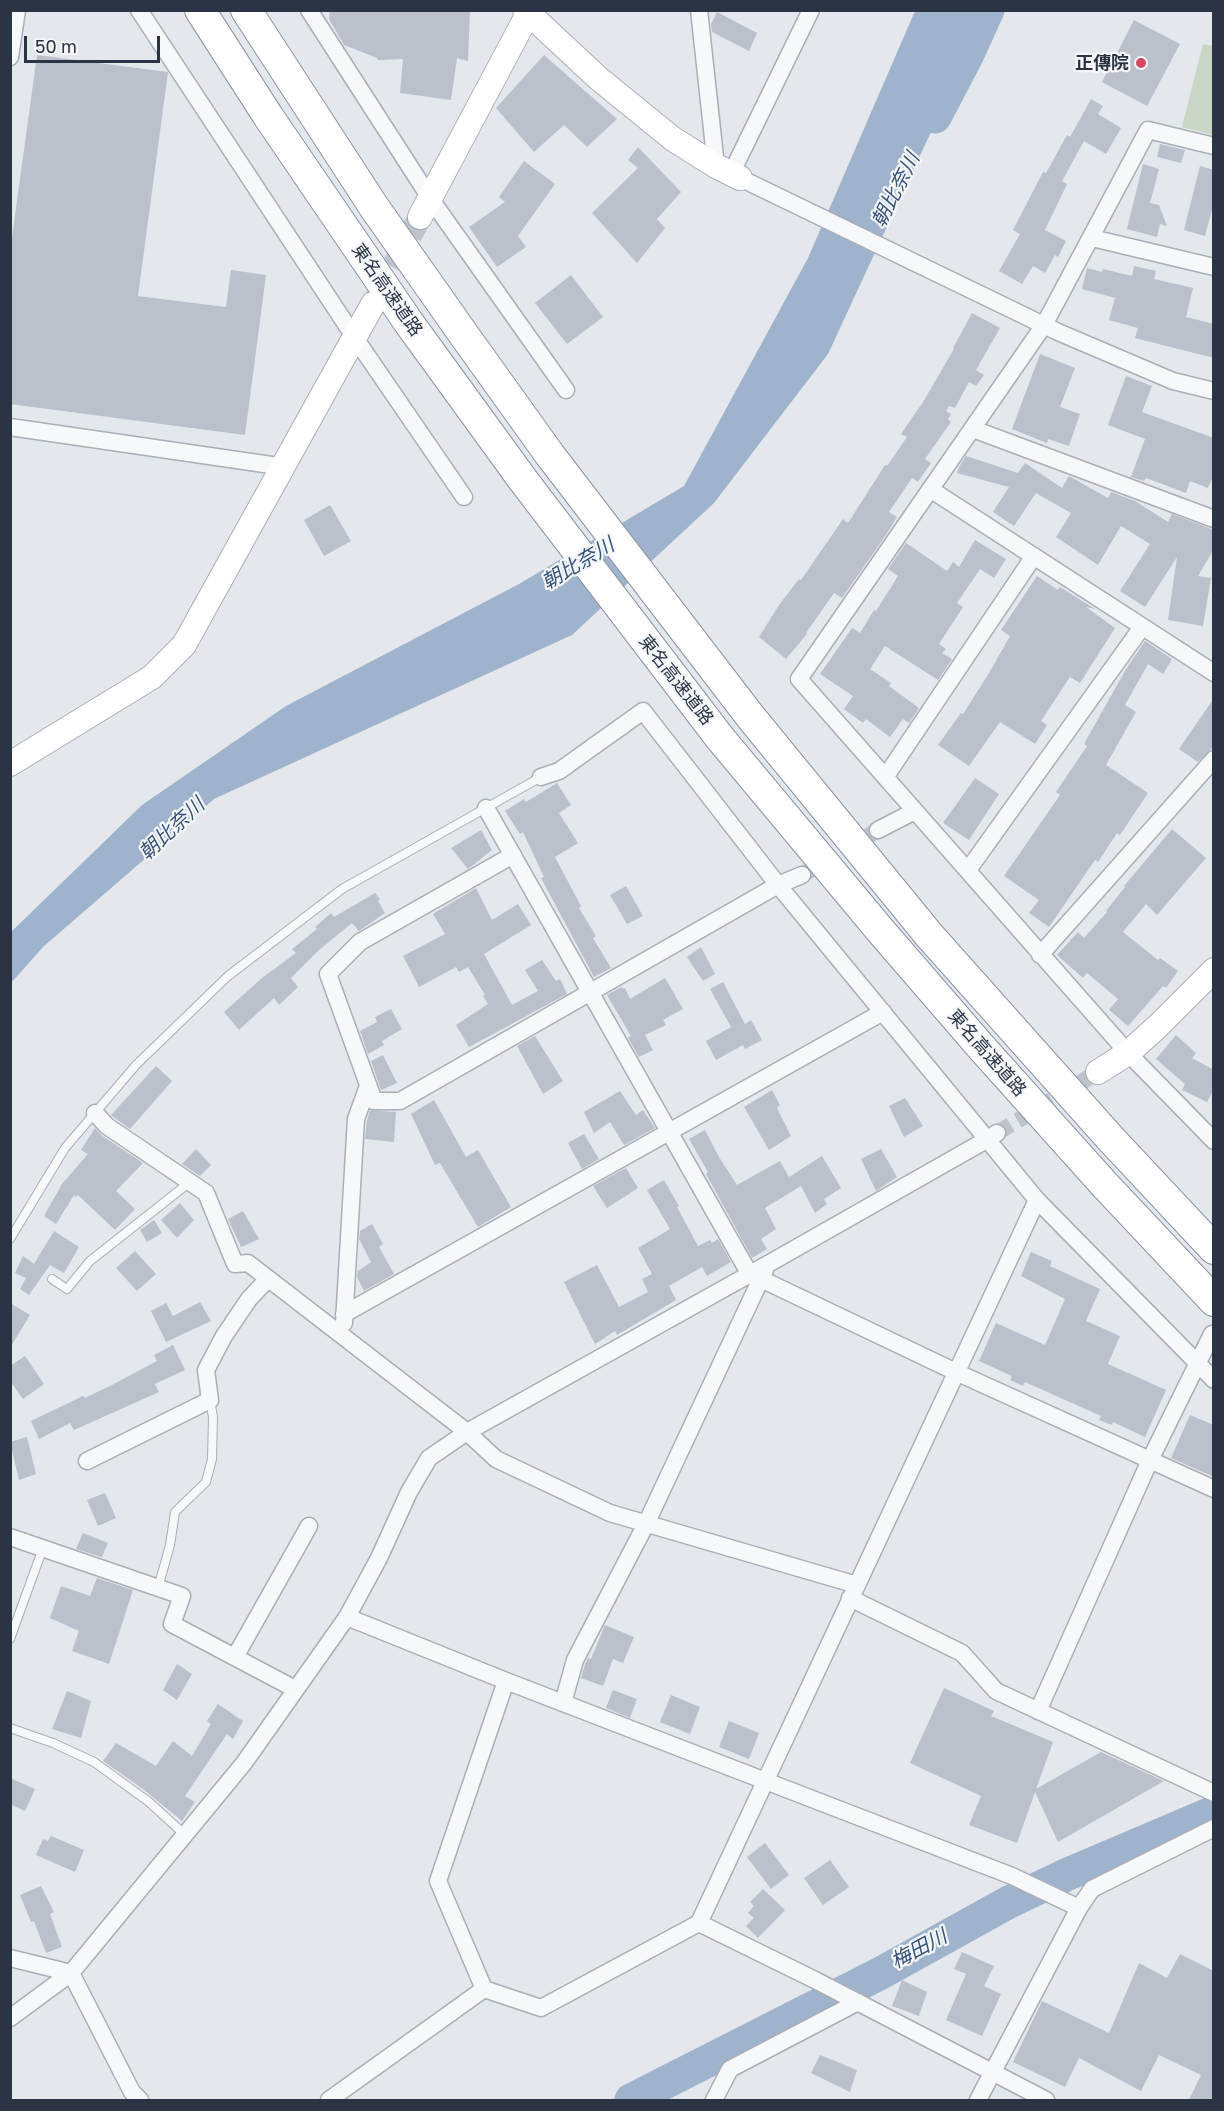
<!DOCTYPE html>
<html>
<head>
<meta charset="utf-8">
<style>
	body { margin:0 }
	#map { position:relative; width:1224px; height:2111px; overflow:hidden; background:#e4e7ec; font-family:"Golos Text",sans-serif }
	canvas { display:block }
	.frame { position:absolute; inset:0; border:12px solid #2b3445; pointer-events:none }
	.scale { position:absolute; left:24px; top:36px; width:136px; height:27px; box-sizing:border-box; border:3px solid #2b3445; border-top:0; padding-left:8px; font-size:18px; line-height:21px; white-space:nowrap; color:#2b3445; -webkit-text-stroke:4px #f4f6f9; paint-order:stroke }
</style>
</head>
<body>
<div id="map">
<canvas width="1224" height="2111"></canvas>
<div class="frame"></div>
<div class="scale">50 m</div>
</div>
<script>
const context = document.querySelector('canvas').getContext('2d');
context.lineJoin = 'round';
function paint(path, color) {
  context.fillStyle = color;
  context.fill(path, 'evenodd');
}
function shape(rows) {
  const path = new Path2D();
  for (const r of rows) {
    path.moveTo(r[0], r[1]);
    for (let i = 2; i < r.length; i += 2) path.lineTo(r[i], r[i + 1]);
  }
  return path;
}
function strokePath(path, color, width, dash) {
  context.strokeStyle = color;
  context.lineWidth = width;
  context.lineCap = dash ? 'butt' : 'round';
  context.setLineDash(dash || []);
  context.stroke(path);
}
function drawText(font, color, halo, rows, align = 'center') {
  context.font = font + ' "Golos Text","Noto Sans JP",sans-serif';
  context.lineWidth = 4.5;
  context.setLineDash([]);
  context.textBaseline = 'middle';
  context.strokeStyle = halo;
  context.fillStyle = color;
  for (const [text, x, y, turn = 0] of rows) {
    context.save();
    context.translate(x, y);
    context.rotate((+turn || 0) * Math.PI / 180);
    context.textAlign = isNaN(turn) ? turn : align;
    if (halo) context.strokeText(text, 0, 0);
    context.fillText(text, 0, 0);
    context.restore();
  }
}
const green = shape([
	[1203,44,1213,46,1213,135,1182,127]
]);
const water = shape([
	[915,11,987,11,828,354,714,503,572,635,214,799,43,947,11,983,11,932,142,805,286,706,519,584,684,486,808,258]
]);
const river = shape([
	[935,117,968,54,988,10],
	[631,2100,881,1973,1009,1902,1068,1874,1214,1812]
]);
const building = shape([
	[330,10,470,10,468,61,457,58,451,100,400,93,403,59,378,60,377,58,344,45,329,19],
	[717,12,757,33,749,51,712,32,711,24],
	[1134,20,1180,44,1147,106,1102,82],
	[37,55,168,72,138,296,226,307,231,270,266,275,245,435,10,404,10,252],
	[544,55,617,119,587,147,564,125,534,152,496,108],
	[1091,99,1103,106,1098,114,1121,128,1106,154,1084,141,1062,181,1067,184,1045,230,1066,241,1058,257,1055,255,1045,273,1033,266,1022,284,999,271,1020,234,1013,230,1043,172,1046,173,1067,135,1070,137],
	[1160,144,1185,150,1181,163,1157,157],
	[638,147,681,192,657,219,665,228,637,263,592,213,638,168,628,160],
	[524,161,555,184,518,236,526,247,497,267,469,227,505,202,499,197],
	[1143,164,1159,169,1150,203,1159,205,1167,226,1160,224,1157,237,1127,229],
	[1200,166,1214,170,1214,202,1205,236,1184,230],
	[1134,266,1156,271,1154,279,1193,288,1186,317,1214,324,1214,358,1135,338,1138,328,1109,320,1115,298,1082,289,1087,268,1102,272,1103,269,1132,276],
	[571,275,603,317,567,344,535,303],
	[972,313,1000,328,976,370,984,375,976,386,969,382,955,408,949,406,946,411,951,414,948,419,951,422,925,459,931,463,918,482,912,478,889,512,897,517,888,532,842,598,834,593,806,633,807,634,786,659,759,637,779,605,799,579,801,580,843,519,848,523,885,465,887,466,907,437,901,434,923,402,954,349,953,348],
	[1040,354,1075,368,1060,407,1080,414,1069,446,1048,439,1047,443,1012,429],
	[1126,376,1152,386,1142,412,1214,438,1214,474,1208,488,1190,481,1186,493,1146,478,1144,481,1131,477,1145,439,1108,425],
	[966,456,1018,473,1025,463,1062,488,1069,476,1108,498,1111,492,1135,501,1168,522,1172,514,1214,530,1214,549,1198,576,1211,578,1203,626,1168,620,1177,557,1145,607,1120,591,1150,544,1121,526,1098,565,1056,537,1071,513,1036,493,1014,526,993,512,1009,487,957,473,959,467],
	[330,505,351,541,324,556,304,520],
	[975,540,1006,559,994,578,980,569,957,603,963,607,939,644,946,649,942,653,952,659,938,680,885,646,870,669,891,683,889,686,919,708,909,723,903,719,890,737,866,719,863,723,844,709,853,696,820,674,852,628,860,633,874,610,876,611,898,576,888,569,906,543,947,571,953,562,959,567],
	[1037,576,1058,590,1060,587,1095,609,1086,607,1115,628,1080,683,1070,677,1041,721,1047,725,1035,744,1000,722,969,766,938,745,961,713,963,714,989,673,1010,636,1001,630],
	[1145,641,1172,659,1163,674,1148,664,1125,705,1136,712,1106,765,1148,793,1120,835,1117,833,1098,862,1095,860,1049,927,1029,913,1039,900,1004,876,1060,795,1056,792,1087,746,1084,744,1126,669],
	[1214,698,1214,746,1198,762,1179,749],
	[975,778,999,794,969,840,943,823],
	[557,783,571,805,559,813,578,843,555,857,581,906,579,908,596,936,593,938,611,968,594,977,541,878,544,877,523,832,520,834,505,811,524,799,526,802],
	[1172,829,1206,858,1157,915,1146,904,1123,932,1158,960,1160,958,1178,971,1166,988,1163,986,1128,1026,1109,1010,1118,999,1087,973,1083,978,1057,955,1078,932,1084,938,1107,912,1106,911,1125,887,1124,886],
	[481,830,492,850,468,869,451,848],
	[626,886,643,916,627,924,610,895],
	[476,888,492,920,518,904,531,925,484,954,512,1005,538,991,525,970,542,960,556,981,560,979,567,994,469,1047,456,1025,488,1004,483,996,485,995,468,967,459,972,456,967,419,987,403,956,445,934,433,914],
	[375,893,380,899,378,901,385,913,359,931,352,923,319,950,291,978,298,987,279,1005,274,998,239,1030,224,1012,262,978,296,953,292,949,317,929,315,927,331,913,334,917],
	[701,947,715,974,703,981,687,957],
	[665,978,683,1009,663,1020,666,1025,645,1035,653,1050,639,1057,628,1038,631,1036,607,995,621,987,623,989,625,988,630,999],
	[723,982,745,1024,751,1020,762,1040,745,1049,743,1045,716,1060,706,1041,731,1027,710,989],
	[391,1009,402,1029,382,1041,384,1045,368,1054,360,1031,377,1022,375,1017],
	[1176,1035,1196,1053,1192,1058,1214,1070,1214,1089,1207,1102,1182,1090,1185,1084,1156,1059],
	[535,1036,563,1081,543,1094,517,1046],
	[383,1055,397,1083,381,1090,371,1061],
	[156,1066,172,1081,130,1129,111,1115],
	[772,1090,780,1105,777,1108,791,1136,769,1150,744,1107],
	[620,1091,636,1115,643,1110,655,1128,624,1145,610,1122,594,1133,584,1112],
	[905,1098,923,1126,904,1137,889,1106],
	[434,1100,466,1157,478,1150,511,1207,478,1227,440,1163,435,1165,411,1114],
	[370,1110,396,1112,394,1142,365,1139,367,1121],
	[95,1128,101,1135,143,1163,116,1191,135,1209,115,1230,78,1195,76,1197,74,1195,56,1224,44,1216,62,1184,88,1154,81,1150],
	[705,1130,719,1157,737,1185,780,1161,789,1177,822,1156,841,1188,824,1199,827,1204,815,1213,801,1186,765,1208,776,1229,761,1239,767,1249,752,1258,706,1174,708,1172,689,1139],
	[584,1134,599,1159,582,1169,568,1143],
	[196,1149,211,1165,200,1176,182,1164],
	[881,1149,897,1177,876,1191,861,1159],
	[626,1168,638,1188,607,1208,593,1186],
	[664,1180,679,1206,677,1207,698,1246,710,1240,712,1243,718,1239,731,1262,707,1276,702,1267,669,1286,676,1300,617,1335,615,1331,595,1344,564,1282,597,1265,619,1307,648,1292,642,1279,652,1274,638,1248,670,1229,647,1190],
	[180,1203,194,1220,177,1238,161,1220],
	[243,1211,259,1239,241,1247,228,1219],
	[154,1220,162,1233,147,1242,140,1230],
	[372,1224,383,1244,379,1247,394,1274,364,1291,357,1277,358,1271,371,1262,359,1239,360,1231],
	[54,1231,79,1247,64,1273,50,1265,29,1295,20,1289,26,1278,15,1273,23,1256,34,1264],
	[135,1251,156,1274,137,1291,116,1268],
	[1031,1252,1052,1261,1050,1266,1100,1289,1086,1321,1120,1336,1108,1364,1166,1390,1145,1437,1113,1422,1112,1425,1099,1420,1101,1416,1025,1382,1023,1386,1010,1380,1012,1376,979,1361,996,1323,1045,1345,1065,1299,1021,1276],
	[200,1302,211,1321,166,1342,151,1311,166,1303,173,1316],
	[10,1303,30,1315,10,1348],
	[173,1345,185,1370,155,1384,159,1392,74,1430,70,1423,39,1439,31,1421,83,1396,85,1398,112,1385,157,1361,154,1355],
	[25,1356,44,1384,23,1399,10,1381,10,1366],
	[1190,1415,1214,1425,1214,1477,1171,1458],
	[27,1437,36,1474,19,1480,10,1442],
	[105,1493,116,1518,98,1526,87,1500],
	[83,1533,108,1543,102,1557,76,1549],
	[97,1578,133,1590,109,1664,72,1651,79,1631,50,1618,61,1586,90,1596],
	[605,1625,634,1637,623,1663,613,1659,603,1686,581,1678,585,1664,588,1658,591,1659],
	[177,1664,192,1674,177,1700,163,1690],
	[944,1688,994,1711,991,1716,1053,1742,1036,1789,1101,1752,1164,1781,1058,1842,1035,1792,1017,1843,969,1825,981,1796,910,1763],
	[613,1690,637,1699,630,1718,606,1708],
	[67,1691,91,1701,81,1738,52,1729],
	[671,1695,700,1707,690,1734,660,1722],
	[218,1704,243,1721,233,1739,227,1734,185,1796,195,1802,182,1821,143,1789,103,1761,116,1743,156,1766,173,1741,192,1756,211,1724,207,1721],
	[729,1721,759,1733,749,1759,719,1747],
	[10,1778,35,1789,25,1811,10,1804],
	[51,1836,84,1850,75,1872,36,1855,43,1839,48,1841],
	[765,1843,789,1875,771,1889,747,1857],
	[830,1860,849,1887,823,1905,804,1878],
	[41,1886,54,1912,50,1914,62,1947,46,1953,34,1921,31,1922,20,1895],
	[763,1889,785,1910,758,1938,746,1926,754,1918,748,1913,754,1906,750,1902],
	[962,1952,994,1966,984,1986,1001,1994,982,2036,946,2020,966,1974,954,1969],
	[1180,1954,1214,1971,1214,2100,1189,2100,1201,2075,1159,2055,1141,2091,1079,2058,1065,2087,1013,2062,1042,2001,1109,2033,1139,1963,1167,1978],
	[902,1980,927,1992,919,2016,892,2006],
	[820,2055,857,2070,850,2092,811,2073]
]);
const streetTunnel = shape([
	[802,875,878,830],
	[997,1133,1098,1072]
]);
const secondaryTunnel = shape([
	[376,299,420,217]
]);
const lane = shape([
	[10,1239,65,1148,136,1065,228,976,342,889,541,777],
	[52,1279,67,1289,90,1261,190,1182],
	[158,1588,170,1545,175,1512,206,1482,212,1459,213,1417,210,1400],
	[10,1639,43,1548],
	[10,1728,53,1743,94,1762,149,1802,184,1834]
]);
const street = shape([
	[139,10,355,338,464,497],
	[309,10,430,198,566,390],
	[699,10,716,166],
	[10,57,17,10],
	[1214,146,1148,130,1044,325,799,679,1128,1053,1214,1141],
	[731,174,811,10],
	[740,178,1058,332,1173,381,1214,391],
	[1092,238,1214,267],
	[10,427,285,467],
	[973,429,1214,519],
	[930,489,1214,673],
	[886,776,1034,556],
	[541,777,559,771,643,711,778,885,1037,1200,1214,1380],
	[486,808,749,1273],
	[878,830,915,811],
	[513,855,360,942,328,974,374,1101,400,1101,778,885,802,875],
	[968,870,1142,627],
	[1040,955,1214,759],
	[95,1113,107,1126,206,1193,235,1264,248,1263,467,1432,496,1459,610,1513,857,1585],
	[761,1279,958,1373,1214,1489],
	[344,1314,883,1012],
	[344,1323,356,1119,368,1086],
	[87,1461,210,1400,206,1370,224,1336,249,1299,268,1279],
	[10,1537,182,1596,172,1624,295,1689],
	[850,1598,962,1653,996,1691,1214,1793],
	[347,1617,506,1681,1012,1876,1079,1908,978,2100],
	[235,1657,309,1526],
	[563,1703,575,1660,646,1524,765,1270],
	[1038,1711,1150,1460,1212,1334],
	[1079,1908,1092,1889,1214,1828],
	[699,1923,1037,1200],
	[10,1958,71,1973,132,2092,140,2100],
	[484,1989,438,1881,506,1681],
	[10,2018,71,1973,244,1763,347,1617,379,1558,409,1492,429,1458,467,1432,768,1264,988,1139,997,1133],
	[329,2100,484,1989,541,2008,699,1923,815,1980,1046,2100],
	[714,2100,730,2069,858,2002]
]);
const secondary = shape([
	[525,10,598,78,673,139,716,166,740,178],
	[420,217,530,10],
	[10,764,152,677,184,645,373,304],
	[1098,1072,1128,1053,1158,1026,1214,970]
]);
const highway = shape([
	[200,10,268,116,409,323,523,480,720,738,880,930,982,1048,1104,1184,1214,1301],
	[246,10,374,207,464,335,550,455,750,716,929,935,1110,1138,1214,1249]
]);
const markers = [
	[1141,63,6,"#d1495b"]
];
const poiNames = [
	["正傳院",1129,63]
];
const streetNames = [
	["東名高速道路",387,290,55],
	["東名高速道路",676,680,52],
	["東名高速道路",987,1053,49]
];
const waterNames = [
	["朝比奈川",896,190,-63],
	["朝比奈川",578,564,-31],
	["朝比奈川",172,829,-43],
	["梅田川",919,1949,-28]
];
paint(green, '#c9d6c5');
paint(water, '#9fb4cc');
strokePath(river, '#9fb4cc', 33);
paint(building, '#bbc0ca');
strokePath(streetTunnel, '#bfc3cb', 16, [16, 8]);
strokePath(secondaryTunnel, '#bfc3cb', 24, [24, 12]);
strokePath(lane, '#a9aeb7', 10);
strokePath(street, '#a9aeb7', 19);
strokePath(secondary, '#a9aeb7', 26);
strokePath(highway, '#8b94a3', 32);
strokePath(lane, '#f7f8fa', 8);
strokePath(street, '#f7f8fa', 16);
strokePath(secondary, '#fff', 24);
strokePath(highway, '#fff', 30);
for (const [x, y, r, color] of markers) {
  const dot = new Path2D();
  dot.arc(x, y, r, 0, 2 * Math.PI);
  context.fillStyle = color;
  context.fill(dot);
  strokePath(dot, '#f4f6f9', 2);
}
drawText('bold 18px', '#2b3445', '#f4f6f9', poiNames, 'right');
drawText('18px', '#2b3445', '#f4f6f9', streetNames);
drawText('italic 20px', '#34527a', '#f4f6f9', waterNames);
</script>
</body>
</html>
